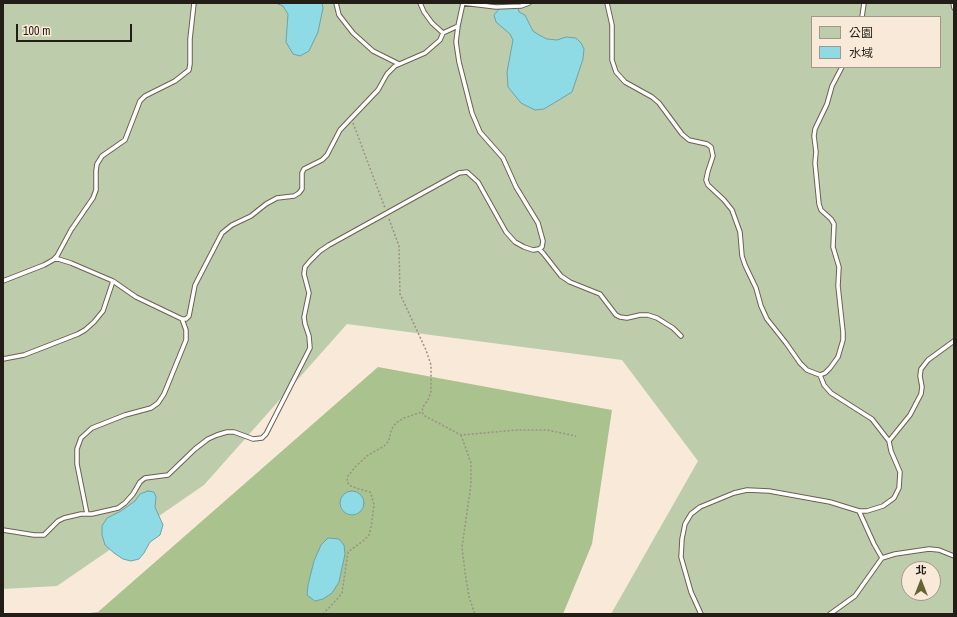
<!DOCTYPE html>
<html>
<head>
<meta charset="utf-8">
<style>
	body { margin:0 }
	#map { position:relative; width:957px; height:617px; overflow:hidden; background:#f8e9d8; font-family:"Archivo Narrow","Noto Sans TC",sans-serif }
	canvas { display:block }
	.frame { position:absolute; inset:0; border:4px solid #221d16; pointer-events:none }
	.legend { position:absolute; left:811px; top:16px; width:130px; height:52px; box-sizing:border-box; background:#f8e9d8; border:1px solid #a2978a; margin:0; padding:5px 7px; list-style:none; font-size:12px; color:#221d16 }
	.legend li { display:flex; align-items:center; gap:8px; height:20px }
	.legend b { width:20px; border:1px solid #a2978a }
	.north { position:absolute; left:901px; top:561px; width:40px; height:40px; box-sizing:border-box; background:#f8e9d8; border:1px solid #a2978a; border-radius:50%; rotate:0deg; font-size:11px; font-weight:700; line-height:16px; text-align:center; color:#221d16 }
	.north::after { content:''; display:block; margin:auto; width:14px; height:18px; background:#656431; clip-path:polygon(50% 0,100% 100%,50% 72%,0 100%) }
	.scale { position:absolute; left:16px; top:24px; width:116px; height:18px; box-sizing:border-box; border:2px solid #221d16; border-top:0; padding-left:5px; font-size:12px; line-height:14px; white-space:nowrap; color:#221d16; -webkit-text-stroke:3px #f8e9d8; paint-order:stroke }
</style>
</head>
<body>
<div id="map">
<canvas width="957" height="617"></canvas>
<div class="frame"></div>
<ul class="legend">
<li><b style="height:11px;background:#bdcdab"></b>公園</li>
<li><b style="height:11px;background:#8fdbe5"></b>水域</li>
</ul>
<div class="north">北</div>
<div class="scale">100 m</div>
</div>
<script>
const context = document.querySelector('canvas').getContext('2d');
context.lineJoin = 'round';
function paint(path, color) {
  context.fillStyle = color;
  context.fill(path, 'evenodd');
}
function shape(rows) {
  const path = new Path2D();
  for (const r of rows) {
    if (r.length === 3) {
      path.moveTo(r[0] + r[2], r[1]);
      path.arc(r[0], r[1], r[2], 0, 2 * Math.PI);
      continue;
    }
    path.moveTo(r[0], r[1]);
    for (let i = 2; i < r.length; i += 2) path.lineTo(r[i], r[i + 1]);
  }
  return path;
}
function strokePath(path, color, width, dash) {
  context.strokeStyle = color;
  context.lineWidth = width;
  context.lineCap = dash ? 'butt' : 'round';
  context.setLineDash(dash || []);
  context.stroke(path);
}
const green = shape([
	[3,3,954,3,954,614,611,614,698,461,622,360,347,324,204,485,57,586,3,589],
	[812,17,940,17,940,67,812,67],
	[909,569,933,569,933,593,909,593]
]);
const forest = shape([
	[378,367,612,410,592,544,563,614,82,614,98,612]
]);
const water = shape([
	[276,3,322,3,323,8,318,32,309,51,300,56,293,54,286,42,288,14,283,6,276,3],
	[497,3,517,3,519,12,525,15,533,31,539,35,547,39,557,40,566,37,576,38,581,43,584,49,583,59,572,92,544,109,535,110,521,103,508,87,507,72,513,40,510,34,496,22,494,15,499,9,497,3],
	[352,503,12],
	[148,491,154,492,156,497,155,507,163,525,160,535,150,542,144,553,139,559,131,561,123,559,114,553,105,545,102,535,102,526,107,518,121,511,135,501,140,494,148,491],
	[328,538,339,539,344,545,345,554,339,582,332,593,323,599,315,601,307,595,308,585,314,561,321,545,328,538]
]);
const path = shape([
	[353,123,385,208],
	[389,219,399,246,400,294,426,350,431,365,431,391,429,398,423,407,422,412,425,416,461,435,517,430,547,430,576,436],
	[461,435,471,463,471,484,462,547,465,572,469,597,475,614],
	[323,614,339,597,342,593,348,552,363,541,369,535,371,528,374,505,372,497,370,492,356,488,349,485,347,481,348,476,356,466,367,456,384,446,389,441,391,430,396,423,404,418,422,412]
]);
const service = shape([
	[336,3,339,15,353,33,373,51,399,64],
	[463,3,496,7,521,6,529,3],
	[607,3,612,25,612,60,616,72,625,82,652,97,659,103,682,134,689,140,707,144,711,147,713,156,708,171,706,180,708,185,724,200,732,210,740,232,742,256,745,265,756,288,761,306,767,319,786,343,800,363,807,370,820,375,825,373,830,368,838,357,843,340,843,332,838,286,839,267,833,247,834,224,831,219,821,210,819,204,815,163,816,152,814,136,815,129,827,104,832,86,842,67],
	[953,3,954,8],
	[862,17,864,3],
	[443,33,458,26],
	[459,173,467,172,478,182,506,232,515,242,524,247,533,250,539,249,542,247,543,241,538,223,516,187,503,158,480,132,472,113,459,62,456,42,458,26,463,3],
	[539,249,543,253,561,276,570,282,600,294,616,315,620,317,627,318,640,315,648,315,657,318,673,328,681,336],
	[55,258,71,263,113,281],
	[3,281,44,265,53,260,57,256,71,230,93,198,96,190,96,171,97,164,102,156,125,140,140,101,145,96,175,81,189,70,190,64,190,39,194,3],
	[3,359,24,355,78,334,85,330,94,322,103,311,113,281,136,297,182,319,186,319,189,316,195,285,222,233,232,225,251,216,266,204,277,198,294,196,299,193,302,189,302,173,304,169,322,160,327,155,340,130,378,90,387,74,395,66,425,53,440,40,443,33,432,23,424,12,420,3],
	[820,375,824,385,831,393,872,419,889,441],
	[859,511,874,544,882,558],
	[87,514,77,464,77,449,81,438,92,428,125,415,151,408,158,403,164,394,186,340,186,330,182,319],
	[3,530,34,535,44,535,58,521,64,518,81,514,92,514,118,508,125,503,133,494,140,482,145,478,168,475,195,449,208,439,217,435,227,432,234,432,253,439,262,438,266,434,310,348,309,336,305,324,304,317,309,293,304,274,305,267,310,261,320,251,329,245],
	[701,614,691,592,681,557,682,539,685,524,691,514,700,507,734,493,747,490,769,491,830,502,859,511,867,511,883,506,894,498,899,488,900,472,891,451,889,441,910,415,921,394,922,387,920,376,921,369,928,360,954,341],
	[830,614,855,596,882,558,895,554,929,549,939,550,954,556]
]);
const serviceBridge = shape([
	[329,245,459,173]
]);
paint(green, '#bdcdab');
paint(forest, '#aac28e');
paint(water, '#8fdbe5');
strokePath(water, '#6ea2a7', 1);
strokePath(service, '#6c6051', 5.5);
strokePath(path, '#9c9184', 1.5, [2, 2]);
strokePath(service, '#fff', 3.5);
strokePath(serviceBridge, '#6c6051', 5.5, []);
strokePath(serviceBridge, '#fff', 3.5);
</script>
</body>
</html>
